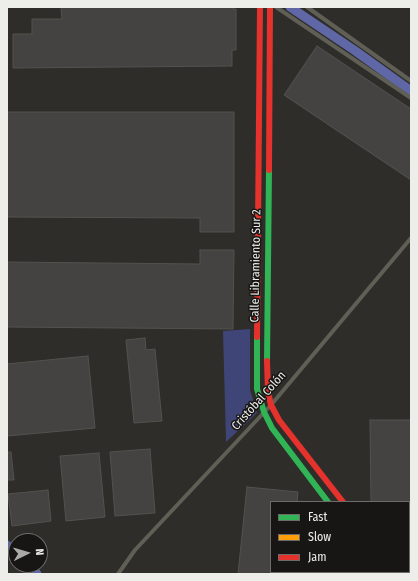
<!DOCTYPE html>
<html>
<head>
<meta charset="utf-8">
<style>
	body { margin:0 }
	#map { position:relative; width:418px; height:581px; overflow:hidden; background:#2e2d2a; font-family:"Fira Sans Condensed",sans-serif }
	canvas { display:block }
	.frame { position:absolute; inset:0; border:8px solid #ededea; pointer-events:none }
	.legend { position:absolute; left:270px; top:501px; width:140px; height:72px; box-sizing:border-box; background:#171614; border:1px solid #6d6c6a; margin:0; padding:5px 7px; list-style:none; font-size:12px; color:#ededea }
	.legend li { display:flex; align-items:center; gap:8px; height:20px }
	.legend b { width:20px; border:1px solid #6d6c6a }
	.north { position:absolute; left:8px; top:533px; width:40px; height:40px; box-sizing:border-box; background:#171614; border:1px solid #6d6c6a; border-radius:50%; rotate:85deg; font-size:11px; font-weight:700; line-height:16px; text-align:center; color:#ededea }
	.north::after { content:''; display:block; margin:auto; width:14px; height:18px; background:#aaaaa7; clip-path:polygon(50% 0,100% 100%,50% 72%,0 100%) }
</style>
</head>
<body>
<div id="map">
<canvas width="418" height="581"></canvas>
<div class="frame"></div>
<ul class="legend">
<li><b style="height:5px;background:#30b455"></b>Fast</li>
<li><b style="height:5px;background:#ff9f0a"></b>Slow</li>
<li><b style="height:5px;background:#e5322d"></b>Jam</li>
</ul>
<div class="north">N</div>
</div>
<script>
const context = document.querySelector('canvas').getContext('2d');
context.lineJoin = 'round';
function paint(path, color) {
  context.fillStyle = color;
  context.fill(path, 'evenodd');
}
function shape(rows) {
  const path = new Path2D();
  for (const r of rows) {
    path.moveTo(r[0], r[1]);
    for (let i = 2; i < r.length; i += 2) path.lineTo(r[i], r[i + 1]);
  }
  return path;
}
function strokePath(path, color, width, dash) {
  context.strokeStyle = color;
  context.lineWidth = width;
  context.lineCap = dash ? 'butt' : 'round';
  context.setLineDash(dash || []);
  context.stroke(path);
}
function drawText(font, color, halo, rows, align = 'center') {
  context.font = font + ' "Fira Sans Condensed",sans-serif';
  context.lineWidth = 3;
  context.setLineDash([]);
  context.textBaseline = 'middle';
  context.strokeStyle = halo;
  context.fillStyle = color;
  for (const [text, x, y, turn = 0] of rows) {
    context.save();
    context.translate(x, y);
    context.rotate((+turn || 0) * Math.PI / 180);
    context.textAlign = isNaN(turn) ? turn : align;
    if (halo) context.strokeText(text, 0, 0);
    context.fillText(text, 0, 0);
    context.restore();
  }
}
const green = shape([
	[250,329,250,390,257,413,226,442,223,331]
]);
const river = shape([
	[290,7,354,50,411,91],
	[7,545,16,553],
	[30,565,37,574]
]);
const building = shape([
	[61,7,233,7,233,9,236,9,236,50,232,50,232,66,13,68,13,34,32,34,32,19,62,19,61,7],
	[317,46,411,109,411,180,284,95,317,46],
	[7,112,234,112,234,232,200,232,200,218,7,217,7,112],
	[200,250,234,250,233,329,7,327,7,262,200,264,200,250],
	[145,338,146,350,155,349,162,421,134,423,126,340,145,338],
	[88,356,95,428,7,436,7,364,88,356],
	[370,420,411,420,411,502,371,502,370,420],
	[150,449,155,513,115,516,110,452,150,449],
	[7,452,11,452,14,480,7,480,7,452],
	[99,453,105,517,66,521,60,456,99,453],
	[247,487,298,492,297,502,271,502,271,574,238,574,247,487],
	[48,490,51,521,12,526,8,494,48,490]
]);
const street = shape([
	[276,7,411,98],
	[307,7,411,81],
	[118,574,135,550,271,405,411,238]
]);
const fast = shape([
	[257,337,257,389,264,412,272,428,328,502],
	[267,361,269,170]
]);
const slow = shape([
	[382,572,383,574],
	[396,572,397,574]
]);
const jam = shape([
	[269,170,270,7],
	[257,337,260,7],
	[267,361,268,392,271,405,279,420,343,502]
]);
const streetNames = [
	["Calle Libramiento Sur 2",256,266,-89],
	["Cristóbal Colón",259,401,-48]
];
paint(green, '#3f4576');
strokePath(river, '#5f67a6', 9);
paint(building, '#444341');
strokePath(building, '#52524f', 1);
strokePath(street, '#605f55', 4);
strokePath(fast, '#30b455', 6);
strokePath(slow, '#ff9f0a', 6);
strokePath(jam, '#e5322d', 6);
drawText('12px', '#ededea', '#171614', streetNames);
</script>
</body>
</html>
